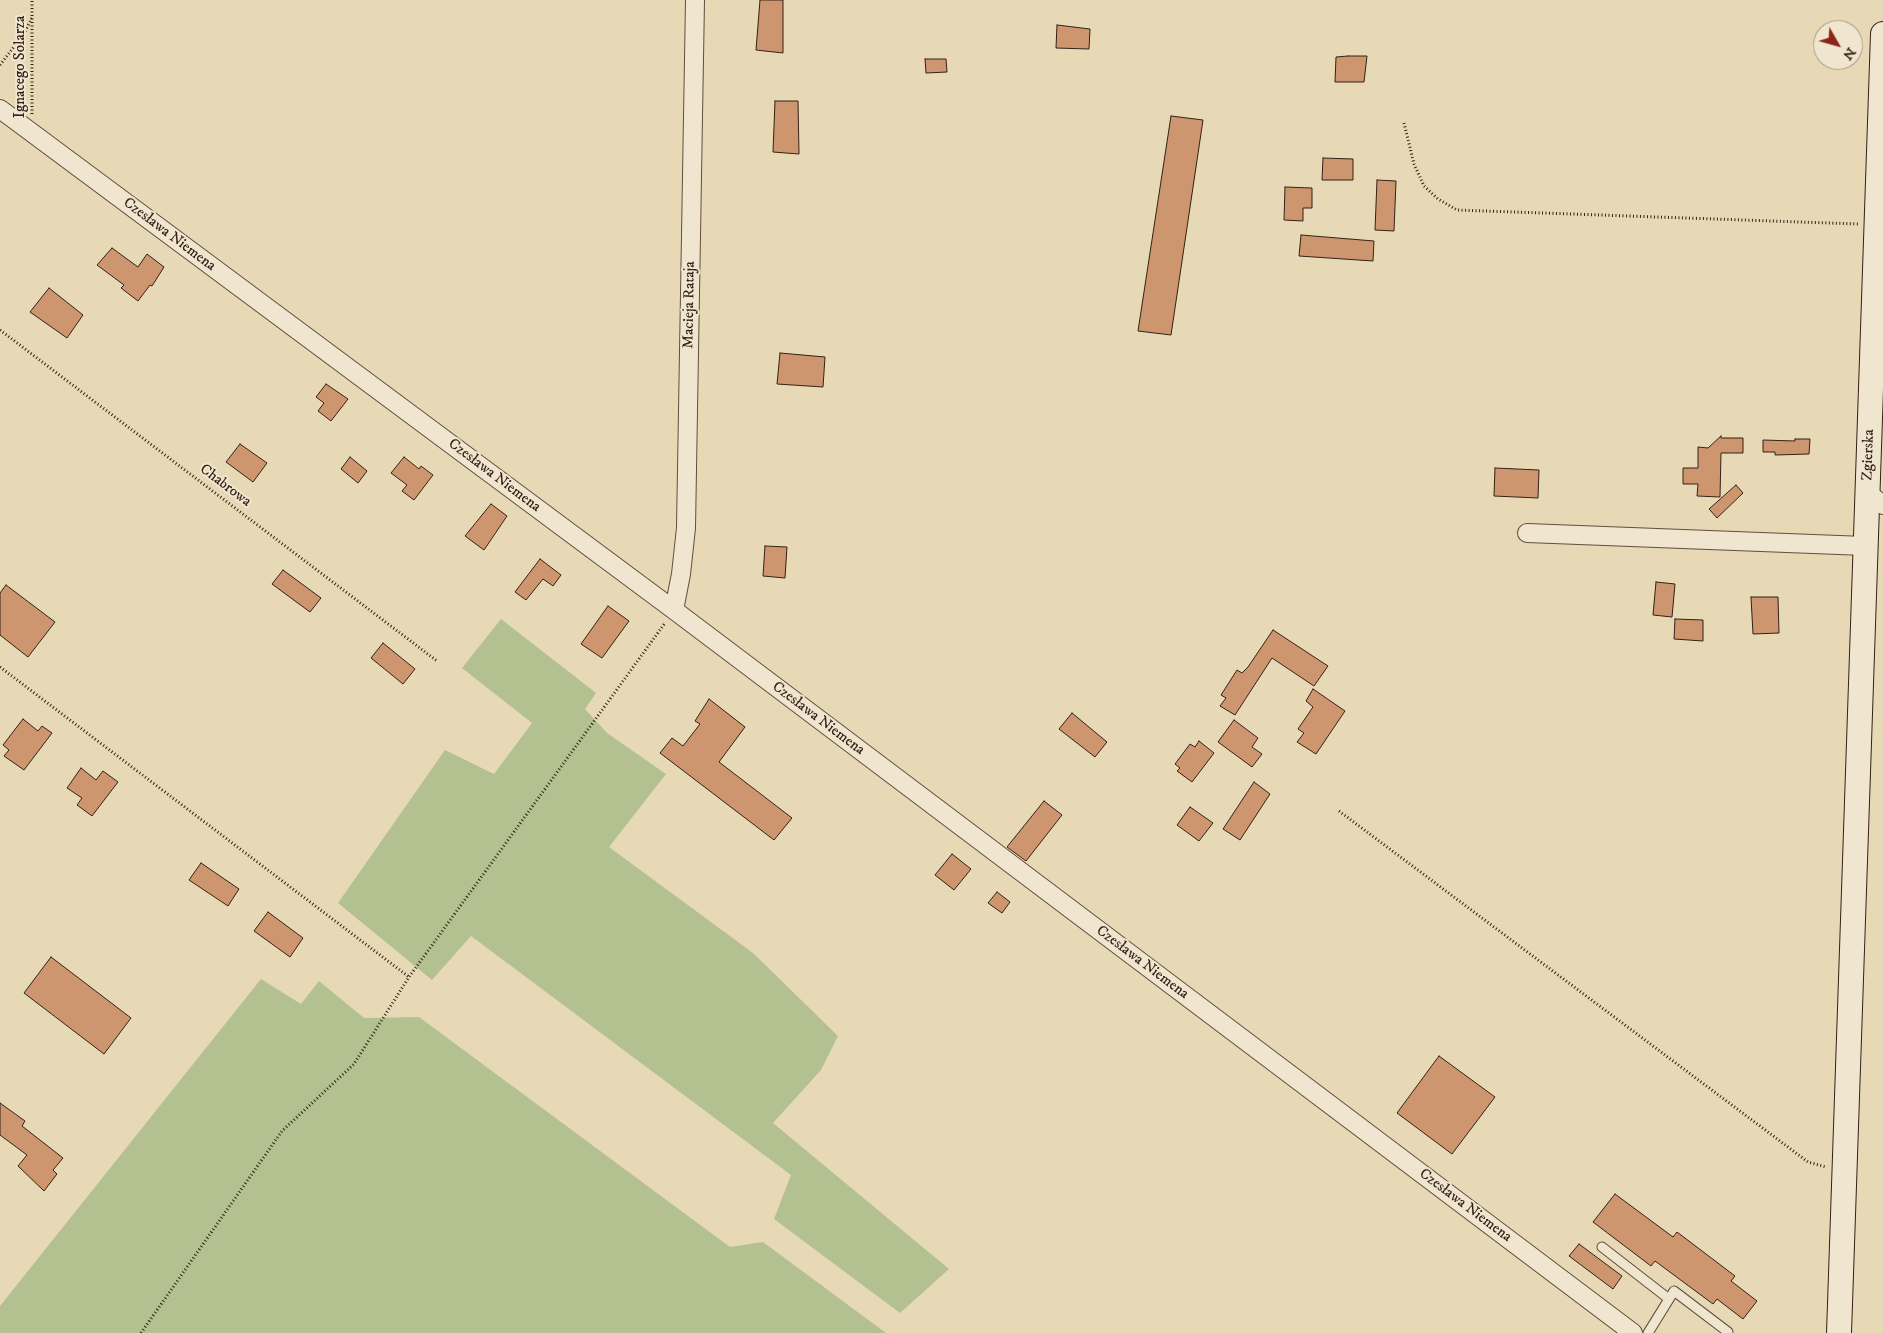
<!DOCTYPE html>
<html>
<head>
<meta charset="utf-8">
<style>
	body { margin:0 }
	#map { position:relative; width:1883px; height:1333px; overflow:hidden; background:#e8d9b6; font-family:"IM FELL DW Pica",serif }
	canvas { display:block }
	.north { position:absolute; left:1813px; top:20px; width:50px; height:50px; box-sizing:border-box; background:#f0e6d0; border:1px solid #a59785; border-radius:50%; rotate:128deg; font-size:14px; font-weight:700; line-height:20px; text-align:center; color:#342015 }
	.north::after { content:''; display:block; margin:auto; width:18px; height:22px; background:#8f2418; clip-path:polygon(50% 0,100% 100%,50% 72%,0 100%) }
</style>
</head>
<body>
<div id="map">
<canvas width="1883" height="1333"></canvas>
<div class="north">N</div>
</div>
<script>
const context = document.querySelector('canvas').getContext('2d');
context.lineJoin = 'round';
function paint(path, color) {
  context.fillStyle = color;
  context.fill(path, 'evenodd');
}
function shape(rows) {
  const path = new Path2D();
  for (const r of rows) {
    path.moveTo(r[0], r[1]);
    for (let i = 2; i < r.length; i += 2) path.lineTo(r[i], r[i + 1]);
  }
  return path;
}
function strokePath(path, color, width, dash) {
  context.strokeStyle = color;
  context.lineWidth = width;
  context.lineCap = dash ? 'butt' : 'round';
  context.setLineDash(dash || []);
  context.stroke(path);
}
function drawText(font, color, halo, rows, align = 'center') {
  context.font = font + ' "IM FELL DW Pica",serif';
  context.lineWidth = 4;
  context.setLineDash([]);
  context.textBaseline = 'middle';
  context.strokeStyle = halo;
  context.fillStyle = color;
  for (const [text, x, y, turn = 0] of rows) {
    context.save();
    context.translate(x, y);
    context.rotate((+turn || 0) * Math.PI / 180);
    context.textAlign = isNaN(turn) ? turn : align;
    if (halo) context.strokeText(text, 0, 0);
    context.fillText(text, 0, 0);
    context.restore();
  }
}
const green = shape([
	[501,619,596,693,585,709,607,733,666,774,609,847,753,953,838,1036,821,1070,773,1123,949,1269,900,1313,774,1219,791,1175,471,936,432,980,338,903,445,750,494,774,532,723,462,668],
	[261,979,301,1004,319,981,364,1018,419,1017,730,1247,763,1242,886,1333,0,1333,0,1306]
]);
const building = shape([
	[760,0,783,0,783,53,756,50,760,0],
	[1057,25,1090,29,1089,49,1056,48,1057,25],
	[1348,56,1367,56,1364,82,1335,82,1336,57,1348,56],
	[925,59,946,59,947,72,926,73,925,59],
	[775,101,798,101,799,154,773,152,775,101],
	[1171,116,1203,120,1171,335,1138,331,1171,116],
	[1323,158,1353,159,1353,180,1322,180,1323,158],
	[1377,180,1396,181,1394,231,1375,230,1377,180],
	[1285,187,1312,188,1312,208,1303,208,1303,221,1284,220,1285,187],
	[1301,235,1374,241,1373,261,1299,256,1301,235],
	[112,248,138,267,147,254,164,267,152,286,150,285,138,301,121,288,124,285,97,265,112,248],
	[49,288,83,315,67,338,30,312,49,288],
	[780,353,825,357,823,387,777,384,780,353],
	[326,384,348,399,331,421,318,411,324,403,316,397,326,384],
	[1721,436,1721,438,1743,438,1743,453,1721,453,1720,497,1697,496,1698,484,1683,484,1683,468,1698,468,1698,447,1708,448,1721,436],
	[1795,439,1810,439,1809,454,1775,455,1775,452,1763,452,1763,440,1795,441,1795,439],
	[240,444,267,463,253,482,226,462,240,444],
	[350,457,367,471,358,483,341,469,350,457],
	[404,457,419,469,421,466,433,475,414,500,402,491,407,485,391,473,404,457],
	[1495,468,1539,470,1538,498,1494,496,1495,468],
	[1736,485,1743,493,1717,518,1709,509,1736,485],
	[491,504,507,516,484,550,465,536,491,504],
	[765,546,787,547,785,578,763,576,765,546],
	[540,559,561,575,553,586,543,579,526,600,515,592,540,559],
	[283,570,321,598,310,612,272,584,283,570],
	[1656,582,1675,584,1672,617,1653,615,1656,582],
	[6,585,55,622,28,657,0,635,0,593,6,585],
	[1751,597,1778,597,1779,633,1753,634,1751,597],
	[608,606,629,621,602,658,581,644,608,606],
	[1675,619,1703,620,1703,641,1674,639,1675,619],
	[1273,630,1328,666,1314,686,1272,658,1235,715,1220,706,1226,698,1221,695,1237,670,1242,673,1248,667,1273,630],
	[383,643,415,669,403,684,371,658,383,643],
	[1313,689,1345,711,1316,754,1297,742,1304,733,1298,729,1313,707,1306,701,1313,689],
	[709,699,745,727,719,762,792,818,774,840,660,753,672,738,683,746,700,724,695,721,709,699],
	[1072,713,1107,742,1095,757,1059,729,1072,713],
	[23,719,38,731,42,726,52,733,24,770,4,756,9,750,3,745,23,719],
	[1234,720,1258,738,1252,747,1262,754,1252,767,1218,742,1234,720],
	[1199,741,1214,753,1192,782,1177,771,1180,768,1175,764,1190,744,1195,747,1199,741],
	[81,768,96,780,103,771,118,782,92,816,77,805,82,798,67,788,81,768],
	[1254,782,1270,794,1240,840,1223,829,1254,782],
	[1044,801,1062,815,1026,861,1007,847,1044,801],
	[1190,807,1213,823,1199,841,1177,825,1190,807],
	[952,854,971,869,954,890,935,875,952,854],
	[201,863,239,889,228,906,189,880,201,863],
	[997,892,1010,902,1002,913,988,903,997,892],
	[268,912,303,938,290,957,254,931,268,912],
	[51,957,131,1018,104,1054,24,993,51,957],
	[1439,1056,1495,1097,1452,1154,1397,1113,1439,1056],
	[0,1103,25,1121,22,1126,63,1158,53,1170,57,1174,44,1191,18,1166,27,1155,0,1135,0,1103],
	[1615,1194,1673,1237,1677,1232,1735,1276,1731,1281,1757,1301,1743,1319,1717,1299,1713,1304,1655,1261,1651,1266,1593,1222,1615,1194],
	[1579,1244,1622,1276,1613,1289,1569,1256,1579,1244]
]);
const path = shape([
	[0,65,23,35,32,18],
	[32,114,32,0],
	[1404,123,1414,164,1424,186,1438,199,1457,210,1858,224],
	[0,330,437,661],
	[0,667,409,977],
	[1339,811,1808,1162,1826,1167],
	[141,1333,282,1131,354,1064,409,977,665,623]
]);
const lane = shape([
	[1602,1247,1669,1299],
	[1648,1333,1674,1291,1728,1332]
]);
const street = shape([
	[0,109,674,610,1633,1333],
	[1868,493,1883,505],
	[1527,533,1865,546],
	[674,610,681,574,686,528,695,0]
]);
const secondary = shape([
	[1839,1333,1883,34]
]);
const streetNames = [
	["Ignacego Solarza",21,67,-90],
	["Czesława Niemena",169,235,37],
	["Macieja Rataja",690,305,-89],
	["Zgierska",1869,455,-88],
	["Czesława Niemena",494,476,37],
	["Chabrowa",225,486,37],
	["Czesława Niemena",818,719,37],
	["Czesława Niemena",1142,963,37],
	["Czesława Niemena",1465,1206,37]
];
paint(green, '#b3c090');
paint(building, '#ce966f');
strokePath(building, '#342015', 1);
strokePath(lane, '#614e3d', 11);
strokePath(street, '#614e3d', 20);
strokePath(secondary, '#342015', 26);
strokePath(path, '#342015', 3, [1, 2.5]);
strokePath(lane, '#f0e6d0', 9);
strokePath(street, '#f0e6d0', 18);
strokePath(secondary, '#f0e6d0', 24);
drawText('15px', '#342015', '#f0e6d0', streetNames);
</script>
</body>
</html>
